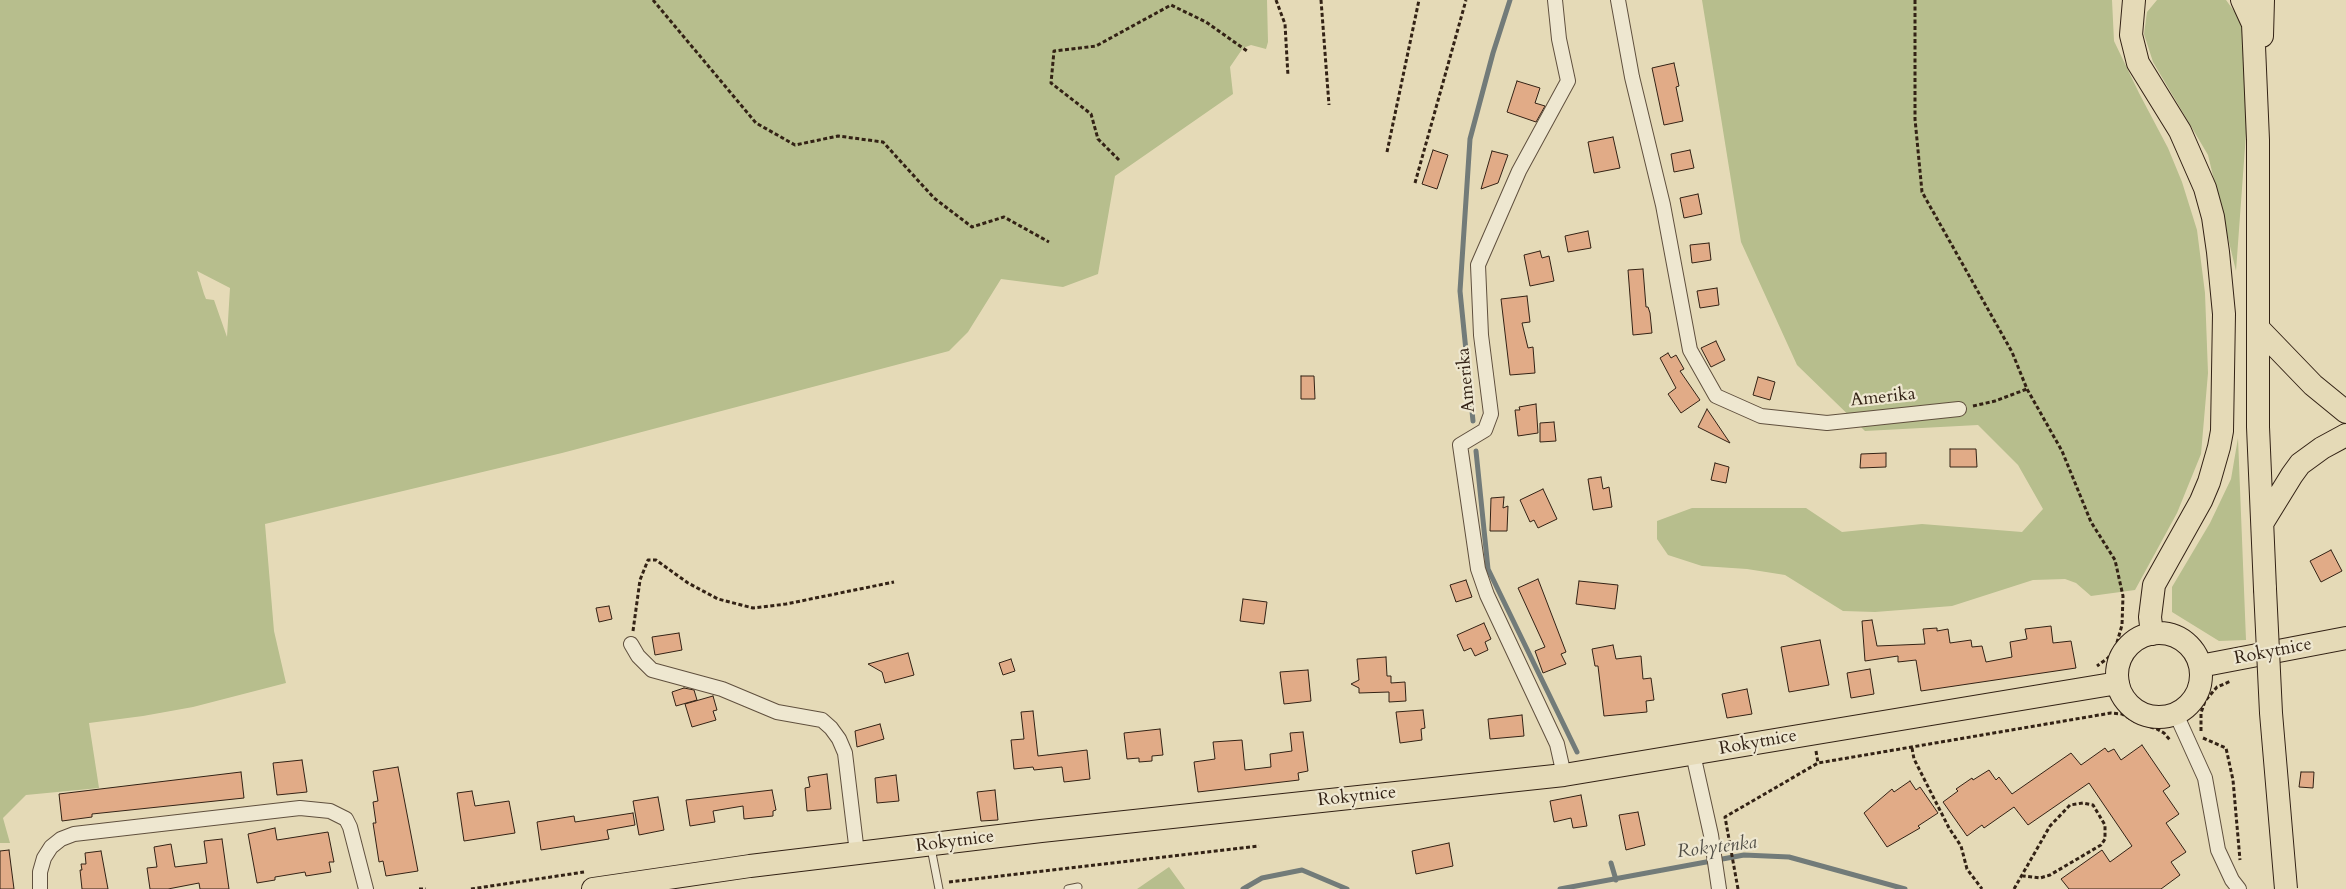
<!DOCTYPE html>
<html>
<head>
<meta charset="utf-8">
<style>
	body { margin:0 }
	canvas { display:block; background:#e5dab7 }
</style>
</head>
<body>
<canvas width="2346" height="889"></canvas>
<script>
const context = document.querySelector('canvas').getContext('2d');
context.lineJoin = 'round';
function paint(path, color) {
  context.fillStyle = color;
  context.fill(path, 'evenodd');
}
function shape(rows) {
  const path = new Path2D();
  for (const r of rows) {
    if (r.length === 3) {
      path.moveTo(r[0] + r[2], r[1]);
      path.arc(r[0], r[1], r[2], 0, 2 * Math.PI);
      continue;
    }
    path.moveTo(r[0], r[1]);
    for (let i = 2; i < r.length; i += 2) path.lineTo(r[i], r[i + 1]);
  }
  return path;
}
function strokePath(path, color, width, dash) {
  context.strokeStyle = color;
  context.lineWidth = width;
  context.lineCap = dash ? 'butt' : 'round';
  context.setLineDash(dash || []);
  context.stroke(path);
}
function drawText(font, color, halo, rows, align = 'center') {
  context.font = font + ' Cardo,serif';
  context.lineWidth = 4.5;
  context.setLineDash([]);
  context.textBaseline = 'middle';
  context.strokeStyle = halo;
  context.fillStyle = color;
  for (const [text, x, y, turn = 0] of rows) {
    context.save();
    context.translate(x, y);
    context.rotate((+turn || 0) * Math.PI / 180);
    context.textAlign = isNaN(turn) ? turn : align;
    if (halo) context.strokeText(text, 0, 0);
    context.fillText(text, 0, 0);
    context.restore();
  }
}
const green = shape([
	[0,0,1267,0,1268,42,1266,49,1251,45,1243,48,1230,67,1233,94,1115,176,1098,274,1063,287,1001,279,968,332,949,351,562,453,265,524,274,631,286,683,193,707,143,716,89,723,99,788,26,795,3,818,10,843,0,843],
	[197,271,230,288,227,337,214,300,206,299,204,294],
	[1702,0,2112,0,2114,41,2139,93,2168,148,2182,182,2197,230,2205,293,2208,373,2201,454,2177,513,2135,590,2091,596,2076,583,2065,579,2033,580,1952,606,1875,612,1843,611,1785,575,1747,569,1702,566,1668,555,1657,539,1657,521,1692,508,1806,508,1842,532,1922,524,2022,532,2043,509,2018,465,1978,425,1865,431,1797,365,1741,242],
	[2157,0,2226,0,2239,18,2245,42,2249,92,2236,271,2208,155,2153,62,2144,34,2147,12],
	[2238,438,2246,640,2219,641,2172,612,2172,587,2210,523,2231,479],
	[1169,867,1185,889,1137,889]
]);
const stream = shape([
	[1473,421,1460,291,1470,139,1493,53,1510,0],
	[1476,451,1488,569,1577,752],
	[1611,863,1616,880],
	[1243,889,1262,878,1302,870,1347,889],
	[1560,889,1744,855,1789,857,1905,889]
]);
const building = shape([
	[1674,63,1679,86,1676,87,1683,121,1664,125,1652,68,1674,63],
	[1517,81,1540,88,1535,103,1545,106,1536,122,1507,112,1517,81],
	[1613,137,1620,168,1594,173,1588,142,1613,137],
	[1433,150,1448,155,1437,189,1422,184,1433,150],
	[1690,150,1694,168,1674,172,1671,154,1690,150],
	[1492,151,1508,155,1498,183,1481,189,1492,151],
	[1698,194,1702,214,1684,218,1680,198,1698,194],
	[1588,231,1591,248,1568,252,1565,236,1588,231],
	[1709,243,1711,260,1692,263,1690,245,1709,243],
	[1540,251,1542,258,1549,256,1554,281,1530,286,1524,255,1540,251],
	[1643,269,1646,307,1648,307,1650,313,1652,333,1633,335,1628,270,1643,269],
	[1717,288,1719,305,1700,308,1697,291,1717,288],
	[1527,296,1530,322,1522,323,1528,348,1533,347,1535,373,1510,375,1501,299,1527,296],
	[1716,341,1725,360,1711,367,1701,348,1716,341],
	[1668,353,1671,358,1676,355,1684,369,1680,371,1700,400,1681,413,1668,394,1676,388,1660,358,1668,353],
	[1301,376,1314,376,1315,399,1301,399,1301,376],
	[1758,377,1775,382,1770,400,1753,395,1758,377],
	[1536,404,1538,433,1518,436,1515,410,1520,410,1519,407,1536,404],
	[1707,409,1730,443,1698,427,1707,409],
	[1554,422,1556,441,1540,442,1540,423,1554,422],
	[1950,449,1976,449,1977,467,1950,467,1950,449],
	[1886,453,1886,467,1860,468,1861,454,1886,453],
	[1715,463,1729,467,1726,483,1711,480,1715,463],
	[1601,477,1603,489,1609,487,1612,507,1593,510,1588,479,1601,477],
	[1543,489,1557,519,1538,528,1534,520,1530,522,1520,500,1543,489],
	[1504,497,1503,508,1508,506,1507,531,1490,531,1491,498,1504,497],
	[2331,550,2342,571,2321,582,2310,561,2331,550],
	[1538,579,1566,652,1561,654,1566,664,1543,673,1535,651,1545,647,1518,588,1538,579],
	[1466,580,1472,597,1456,602,1450,585,1466,580],
	[1579,581,1618,585,1615,609,1576,604,1579,581],
	[1243,599,1267,602,1264,624,1240,621,1243,599],
	[609,606,612,619,599,622,596,608,609,606],
	[1872,620,1877,646,1925,644,1923,629,1937,628,1937,631,1948,629,1950,643,1971,640,1972,647,1982,646,1986,662,2012,657,2010,642,2027,639,2025,629,2051,626,2053,643,2071,641,2076,668,1921,691,1916,660,1898,662,1898,656,1865,661,1862,621,1872,620],
	[1484,623,1491,639,1485,642,1488,650,1475,656,1471,648,1464,651,1457,635,1484,623],
	[679,633,682,650,655,655,652,637,679,633],
	[1820,640,1829,685,1789,692,1781,647,1820,640],
	[1613,645,1616,659,1641,656,1643,679,1651,678,1654,700,1646,701,1647,712,1604,716,1598,666,1595,666,1592,649,1613,645],
	[908,653,914,675,885,683,882,672,868,664,908,653],
	[1386,657,1387,676,1391,676,1391,683,1405,682,1406,701,1389,702,1389,692,1359,693,1359,688,1351,684,1359,680,1357,659,1386,657],
	[1011,659,1015,671,1003,675,999,663,1011,659],
	[1870,669,1874,694,1851,698,1847,673,1870,669],
	[1308,670,1311,701,1284,704,1280,672,1308,670],
	[684,688,694,690,697,700,676,706,672,692,684,688],
	[1747,689,1752,714,1727,718,1722,694,1747,689],
	[713,696,717,710,713,711,716,720,692,727,685,704,713,696],
	[1423,710,1425,728,1421,729,1422,740,1400,743,1396,712,1423,710],
	[1033,711,1038,756,1087,750,1090,779,1064,782,1062,767,1034,770,1033,767,1014,769,1011,740,1024,739,1021,712,1033,711],
	[1522,715,1524,736,1490,739,1488,719,1522,715],
	[880,724,884,739,857,747,855,731,880,724],
	[1160,729,1163,755,1152,756,1152,761,1139,762,1139,758,1127,759,1124,733,1160,729],
	[1303,732,1308,771,1298,773,1299,780,1198,792,1194,762,1215,759,1213,742,1242,740,1245,770,1271,767,1270,754,1292,751,1290,733,1303,732],
	[2142,745,2170,786,2163,791,2179,814,2166,823,2186,852,2171,862,2180,875,2161,889,2069,889,2061,879,2102,850,2110,862,2132,846,2089,783,2028,825,2014,807,1984,828,1982,825,1967,836,1943,802,1958,791,1956,789,1972,778,1973,780,1989,770,1996,780,1999,777,2012,794,2071,753,2081,765,2105,748,2108,752,2114,749,2121,760,2142,745],
	[302,760,307,792,277,795,273,763,302,760],
	[398,767,418,871,386,876,383,861,379,862,373,823,376,823,373,802,378,801,373,771,398,767],
	[241,772,244,798,92,814,92,817,62,821,59,794,241,772],
	[2301,772,2314,772,2313,788,2299,787,2301,772],
	[827,774,831,809,807,811,805,788,810,787,808,777,827,774],
	[896,775,899,801,877,803,875,778,896,775],
	[1910,781,1916,790,1920,787,1938,813,1918,826,1920,828,1887,847,1864,813,1892,789,1894,792,1910,781],
	[772,790,776,810,773,811,773,816,744,819,743,806,713,811,715,822,690,826,686,800,772,790],
	[995,790,998,820,981,821,977,792,995,790],
	[472,791,475,806,509,801,515,833,464,841,457,793,472,791],
	[1581,795,1587,826,1573,828,1571,818,1554,822,1550,801,1581,795],
	[658,797,664,830,639,835,633,801,658,797],
	[1638,812,1645,845,1626,850,1619,815,1638,812],
	[633,813,635,825,607,830,609,839,541,850,537,822,574,816,575,822,633,813],
	[275,828,277,840,328,832,334,862,329,862,331,872,306,876,305,872,275,877,275,880,257,883,248,834,275,828],
	[222,839,229,889,200,889,199,883,168,889,150,889,147,868,157,867,154,847,171,844,175,867,207,863,204,841,222,839],
	[1449,843,1453,866,1416,874,1412,851,1449,843],
	[9,850,14,889,0,889,0,851,9,850],
	[101,851,108,889,82,889,80,870,82,870,81,864,86,864,85,853,101,851]
]);
const path = shape([
	[653,0,756,123,795,145,838,136,883,142,934,198,972,227,1004,217,1049,242],
	[1276,0,1285,24,1288,76],
	[1321,0,1329,105],
	[1915,0,1915,119,1922,192,2012,352,2027,389,2062,451,2091,522,2115,560,2123,596,2122,625,2116,646,2108,658,2097,666],
	[1387,152,1419,0],
	[1119,160,1098,139,1091,114,1051,83,1054,51,1096,46,1171,5,1206,22,1247,51],
	[1415,183,1466,0],
	[1973,406,1995,401,2027,389],
	[633,631,640,580,648,560,656,560,688,583,718,599,753,608,786,604,894,582],
	[2201,731,2201,713,2205,701,2217,687,2231,681],
	[2203,738,2226,748,2233,780,2240,860],
	[1912,748,1914,759,1949,828,1961,846,1967,869,1982,889],
	[1816,751,1818,763],
	[949,882,1259,846],
	[419,889,426,889],
	[471,889,584,872],
	[1738,889,1725,817,1818,763,2111,713,2122,714,2136,722,2157,729,2164,733,2170,740],
	[2014,889,2050,826,2070,805,2083,803,2093,805,2105,825,2105,839,2101,845,2050,875,2040,878,2023,876]
]);
const service = shape([
	[931,848,939,889],
	[1068,889,1078,887]
]);
const minor = shape([
	[1555,0,1559,39,1568,81,1519,171,1478,265,1481,335,1491,414,1485,430,1460,445,1478,569,1487,595,1557,744,1564,775],
	[1618,0,1632,77,1663,205,1690,350,1716,396,1761,416,1827,423,1959,409],
	[631,644,638,656,652,670,722,689,777,712,822,720,831,728,839,739,845,753,857,853],
	[2176,714,2205,778,2218,850,2232,880,2239,889],
	[1693,754,1711,835,1719,889],
	[40,889,40,872,44,858,51,847,61,839,74,834,300,808,330,811,346,819,350,827,366,889]
]);
const primary = shape([
	[2134,0,2131,35,2138,63,2180,131,2205,188,2213,217,2218,252,2224,314,2222,431,2219,447,2209,482,2201,501,2154,585,2150,617,2152,634],
	[2242,0,2253,24,2254,46,2258,140,2258,427,2265,589],
	[2262,36,2263,0],
	[2258,328,2313,385,2346,412],
	[2263,522,2292,475,2300,464,2322,448,2346,435],
	[2159,675,42],
	[2200,666,2346,638],
	[593,889,750,866,1041,831,1564,775,2118,683]
]);
const primaryBridge = shape([
	[2265,589,2271,713,2286,889]
]);
const streetNames = [
	["Amerika",1467,380,-95],
	["Amerika",1883,398,-6],
	["Rokytnice",2273,652,-11],
	["Rokytnice",1758,743,-10],
	["Rokytnice",1357,797,-6],
	["Rokytnice",955,842,-7]
];
const waterNames = [
	["Rokytenka",1717,848,-7]
];
paint(green, '#b7be8d');
strokePath(stream, '#727b79', 5);
paint(building, '#e1ab87');
strokePath(building, '#332215', 1);
strokePath(service, '#60503e', 9);
strokePath(minor, '#60503e', 16);
strokePath(primary, '#332215', 24);
strokePath(path, '#332215', 3, [4, 2.5]);
strokePath(service, '#eee7d0', 7);
strokePath(minor, '#eee7d0', 14);
strokePath(primary, '#e5dab7', 22);
strokePath(primaryBridge, '#332215', 24, []);
strokePath(primaryBridge, '#e5dab7', 22);
drawText('18px', '#332215', '#eee7d0', streetNames);
drawText('italic 19px', '#524f47', '#eee7d0', waterNames);
</script>
</body>
</html>
